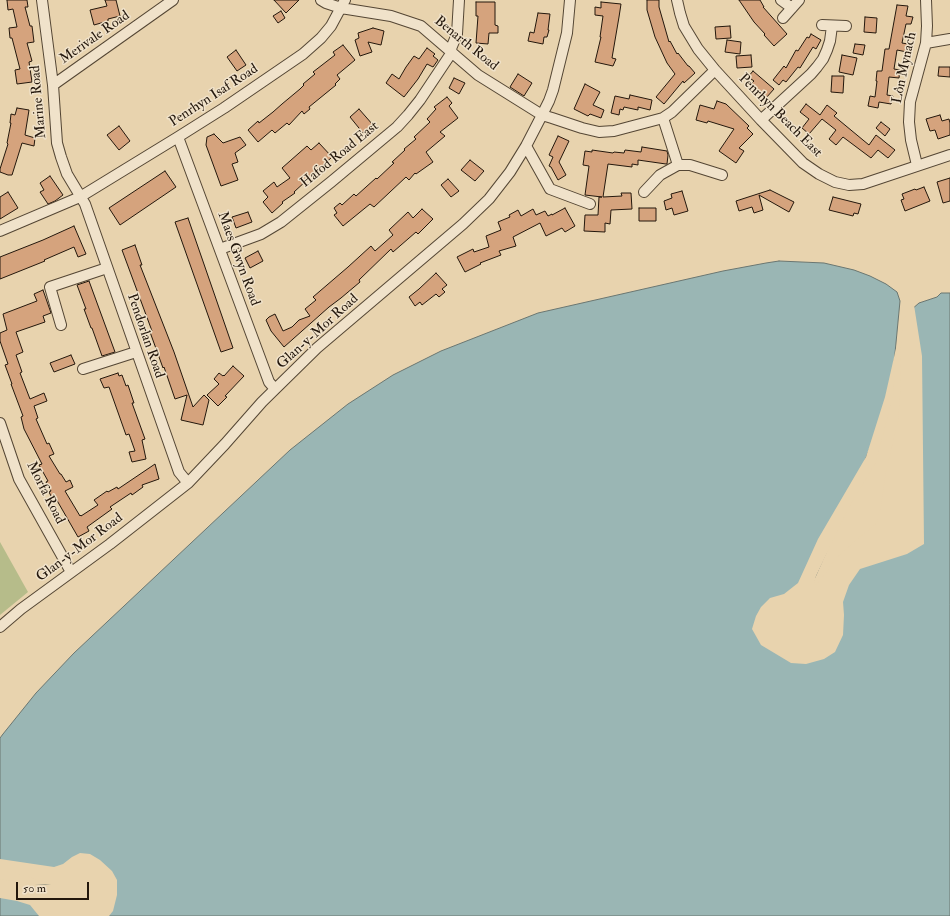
<!DOCTYPE html>
<html>
<head>
<meta charset="utf-8">
<style>
	body { margin:0 }
	#map { position:relative; width:950px; height:916px; overflow:hidden; background:#e8d3ae; font-family:"IM FELL Double Pica",serif }
	canvas { display:block }
	.scale { position:absolute; left:16px; top:882px; width:73px; height:18px; box-sizing:border-box; border:2px solid #23170c; border-top:0; padding-left:5px; font-size:12px; line-height:14px; white-space:nowrap; color:#23170c; -webkit-text-stroke:3px #f0e2ca; paint-order:stroke }
</style>
</head>
<body>
<div id="map">
<canvas width="950" height="916"></canvas>
<div class="scale">50 m</div>
</div>
<script>
const context = document.querySelector('canvas').getContext('2d');
context.lineJoin = 'round';
function paint(path, color) {
  context.fillStyle = color;
  context.fill(path, 'evenodd');
}
function shape(rows) {
  const path = new Path2D();
  for (const r of rows) {
    path.moveTo(r[0], r[1]);
    for (let i = 2; i < r.length; i += 2) path.lineTo(r[i], r[i + 1]);
  }
  return path;
}
function strokePath(path, color, width, dash) {
  context.strokeStyle = color;
  context.lineWidth = width;
  context.lineCap = dash ? 'butt' : 'round';
  context.setLineDash(dash || []);
  context.stroke(path);
}
function drawText(font, color, halo, rows, align = 'center') {
  context.font = font + ' "IM FELL Double Pica",serif';
  context.lineWidth = 3;
  context.setLineDash([]);
  context.textBaseline = 'middle';
  context.strokeStyle = halo;
  context.fillStyle = color;
  for (const [text, x, y, turn = 0] of rows) {
    context.save();
    context.translate(x, y);
    context.rotate((+turn || 0) * Math.PI / 180);
    context.textAlign = isNaN(turn) ? turn : align;
    if (halo) context.strokeText(text, 0, 0);
    context.fillText(text, 0, 0);
    context.restore();
  }
}
const green = shape([
	[0,542,28,592,0,615]
]);
const water = shape([
	[779,261,824,263,854,270,870,276,886,284,897,292,900,301,891,395,846,508,812,584,815,587,879,524,900,422,911,310,919,303,937,297,941,293,950,293,950,916,0,916,0,881,24,885,56,885,49,881,0,867,0,738,3,734,36,693,74,653,290,450,348,404,393,375,441,351,538,313,723,271,766,263,779,261]
]);
const pier = shape([
	[914,305,922,356,924,544,907,554,860,569,849,585,843,602,844,615,843,635,835,652,824,659,806,664,791,663,761,645,752,629,756,616,761,607,770,598,784,594,798,583,818,539,866,457,885,397,897,344,893,395,876,462,848,509,816,576,814,584,815,585,820,581,836,558,856,540,877,523,881,506,886,471,898,422,900,396,901,343,903,320,909,309],
	[80,853,90,854,100,860,112,871,117,880,117,895,113,911,109,916,39,916,30,905,17,901,0,898,0,879,24,883,45,885,51,884,23,875,0,869,0,859,54,867,63,864,72,857]
]);
const building = shape([
	[7,0,27,0,28,7,25,7,30,26,32,26,34,42,27,43,32,61,29,62,32,82,17,84,15,70,20,69,12,38,10,38,9,28,17,27,13,9,8,10,7,0],
	[105,0,116,0,120,16,108,19,108,21,94,25,90,10,107,6,105,0],
	[274,0,299,0,286,13,274,0],
	[647,0,659,0,659,7,669,42,670,41,677,54,678,53,688,66,689,66,695,73,684,83,683,81,664,104,656,97,675,74,667,63,655,37,647,10,647,0],
	[739,0,760,0,764,7,763,7,787,34,774,46,764,35,765,34,754,22,739,0],
	[476,2,495,2,495,25,498,26,498,33,489,33,488,44,476,43,478,16,476,16,476,2],
	[601,2,621,4,619,17,612,58,616,59,613,66,595,62,601,37,600,37,603,16,595,15,595,7,601,8,601,2],
	[897,5,908,6,906,16,913,17,911,24,906,24,902,43,908,44,907,52,897,50,894,69,900,70,899,78,889,77,887,95,893,96,891,104,879,102,878,108,868,106,870,96,875,97,877,81,876,81,877,71,882,71,885,49,889,49,897,5],
	[281,11,285,18,278,23,273,16,281,11],
	[538,13,550,14,548,30,549,30,547,37,544,37,543,44,528,41,530,32,534,33,538,13],
	[865,17,877,18,876,33,864,32,865,17],
	[730,26,731,38,716,39,715,27,730,26],
	[373,28,384,31,381,45,368,42,372,52,360,56,355,40,359,38,358,33,373,28],
	[811,34,821,40,816,49,813,47,800,68,798,67,786,82,783,80,779,85,773,80,784,66,786,68,796,50,798,51,807,37,809,38,811,34],
	[727,40,741,42,740,54,725,52,727,40],
	[855,44,865,45,863,55,853,53,855,44],
	[343,45,355,60,337,75,340,79,335,84,336,85,309,107,310,109,304,114,302,111,289,125,287,123,275,133,272,130,258,142,248,130,258,121,259,123,273,112,282,104,300,89,304,85,303,84,315,74,313,72,335,55,333,52,343,45],
	[427,48,435,54,433,56,438,60,433,67,427,64,418,79,404,97,386,83,392,74,399,79,406,67,414,56,419,59,427,48],
	[236,50,246,65,237,71,227,57,236,50],
	[751,55,752,67,737,68,736,56,751,55],
	[842,55,857,58,853,75,839,72,842,55],
	[939,67,950,67,950,77,938,76,939,67],
	[753,71,774,89,766,98,758,92,757,93,749,86,754,81,748,77,753,71],
	[518,74,532,83,524,96,510,87,518,74],
	[832,76,844,76,843,93,831,92,832,76],
	[454,78,465,83,459,94,449,88,454,78],
	[585,84,600,92,593,105,604,110,601,118,590,114,588,116,574,109,585,84],
	[630,95,652,100,650,110,638,107,638,110,624,107,623,110,620,109,619,115,611,113,615,96,629,99,630,95],
	[447,97,452,103,449,106,458,118,440,132,445,136,426,152,433,162,416,174,415,173,409,180,406,177,374,207,370,204,343,226,334,215,337,213,334,208,340,203,342,205,354,194,356,196,376,178,377,179,394,163,392,162,405,150,404,149,416,139,414,137,430,122,427,119,436,109,434,107,447,97],
	[717,101,726,104,749,126,747,128,753,134,739,148,744,151,736,163,719,151,734,129,708,121,707,123,696,120,700,105,714,109,717,101],
	[806,104,820,115,827,105,837,113,834,116,869,145,876,135,895,150,888,158,878,150,871,158,843,137,836,145,829,139,836,130,822,119,809,134,802,128,809,119,800,112,806,104],
	[17,108,29,110,25,135,35,138,34,146,22,143,12,175,8,175,0,172,0,169,8,144,7,143,11,123,10,123,11,114,15,115,17,108],
	[359,109,373,125,363,133,350,117,359,109],
	[940,115,942,121,949,119,950,123,950,135,938,139,935,130,930,131,926,119,940,115],
	[881,122,890,129,885,136,876,128,881,122],
	[119,126,130,141,119,150,107,135,119,126],
	[214,134,223,143,240,137,246,145,235,153,238,162,232,164,238,180,221,186,206,145,207,137,214,134],
	[558,136,569,141,559,162,566,175,558,180,551,167,549,166,553,157,549,155,558,136],
	[319,143,332,157,294,192,295,193,282,202,283,203,272,213,263,202,268,197,263,191,274,182,277,187,290,178,282,168,307,146,311,150,319,143],
	[642,147,667,151,668,155,667,164,666,164,638,160,638,165,632,164,632,167,608,164,603,197,622,196,621,193,631,193,632,209,611,210,610,224,605,223,605,232,584,231,585,215,598,215,599,197,602,197,585,195,589,166,583,165,585,151,592,152,592,150,613,153,614,152,624,153,625,150,641,152,642,147],
	[470,160,484,171,475,181,461,170,470,160],
	[165,171,176,187,120,225,109,208,165,171],
	[50,176,63,195,55,201,48,204,40,192,44,190,40,183,50,176],
	[950,178,950,201,943,203,937,182,950,178],
	[448,179,459,191,451,197,441,185,448,179],
	[924,187,930,201,905,211,901,200,904,199,902,194,915,189,916,190,924,187],
	[770,190,794,202,789,212,759,195,763,210,754,213,752,207,739,211,736,201,770,190],
	[682,191,688,211,674,215,672,208,666,210,664,201,672,198,671,194,682,191],
	[8,192,18,208,0,219,0,197,8,192],
	[833,197,861,204,858,214,854,213,853,216,829,210,833,197],
	[565,208,575,226,565,232,562,228,546,236,540,223,513,237,516,246,499,251,501,255,480,263,481,264,465,272,457,257,473,249,474,252,489,247,486,236,501,230,498,222,510,217,509,215,518,210,521,216,533,209,536,215,545,211,548,216,552,214,552,215,565,208],
	[639,208,656,208,656,221,639,221,639,208],
	[422,209,433,219,418,234,416,232,393,252,391,249,359,280,360,282,341,298,329,307,284,347,271,331,266,320,269,317,275,314,283,331,292,327,299,320,310,316,305,309,316,300,313,297,348,267,371,246,375,251,393,235,389,230,408,212,413,218,422,209],
	[248,212,252,222,236,228,232,217,248,212],
	[188,218,233,348,221,352,175,222,188,218],
	[74,226,86,254,78,257,74,247,44,260,45,261,0,279,0,257,43,240,74,226],
	[135,245,142,265,140,265,174,352,193,407,204,395,209,400,203,425,181,420,187,395,175,399,164,367,163,368,150,332,152,331,122,250,135,245],
	[258,251,263,261,250,268,245,258,258,251],
	[436,273,447,285,442,289,445,292,439,297,436,294,422,305,420,302,415,306,409,297,419,289,436,273],
	[89,281,115,352,102,356,92,328,91,328,84,309,86,309,77,285,89,281],
	[43,290,51,313,43,316,45,322,16,332,23,352,16,355,22,372,20,373,30,399,44,393,47,401,34,406,38,418,36,419,47,444,49,443,54,454,49,456,60,474,61,474,66,482,70,480,73,487,65,491,80,516,81,515,81,516,98,505,94,500,107,491,108,492,117,487,118,489,155,464,159,479,142,485,143,487,132,495,131,493,110,507,112,509,87,527,89,531,78,537,55,497,52,498,49,492,51,491,46,482,48,481,39,465,42,464,24,429,21,417,23,416,11,384,12,384,5,365,8,364,0,341,0,333,7,330,3,314,37,301,34,294,43,290],
	[71,355,75,364,54,372,50,363,71,355],
	[233,366,244,376,225,396,227,397,218,406,207,395,219,384,214,379,219,373,223,376,224,375,224,376,233,366],
	[118,373,119,376,122,375,126,386,128,385,134,403,132,403,145,439,142,440,146,459,132,462,129,452,135,451,129,434,126,435,109,387,104,388,100,379,118,373]
]);
const minor = shape([
	[42,0,53,85,57,143,61,157,67,174,85,204,179,472,188,483],
	[321,0,326,3,341,8,391,16,421,26,478,75,542,115,552,118,582,128,599,132,614,131,663,118,672,112,715,70],
	[677,0,680,13,684,26,698,49,715,70,761,120,803,163,819,174,835,182,849,185,863,184,950,155],
	[781,0,792,8],
	[783,18,799,0],
	[822,25,846,26],
	[926,43,950,39],
	[450,51,457,34,459,0],
	[53,85,173,0],
	[663,118,678,165],
	[761,120,811,74,817,67,823,59,827,50,830,41,832,26],
	[178,137,269,382,275,389],
	[526,146,550,189,590,204],
	[917,165,911,140,909,122,910,102,926,43,927,26,926,0],
	[644,192,660,175,678,165,690,165,722,175],
	[0,231,80,197,178,137,224,108,303,54,321,38,331,26,345,0],
	[220,249,261,234,281,222,331,182,397,127,408,115,420,100,452,52],
	[61,325,50,287,107,268],
	[83,369,136,352],
	[0,423,19,479,71,572],
	[0,627,21,609,110,544,165,501,188,483,225,444,262,402,317,348,463,224,489,199,510,172,526,146,542,115,549,101,553,90,567,33,570,0]
]);
const streetNames = [
	["Merivale Road",95,38,-35],
	["Benarth Road",466,44,39],
	["Lôn Mynach",905,68,-78],
	["Penrhyn Isaf Road",214,96,-33],
	["Marine Road",39,102,-95],
	["Penrhyn Beach East",780,116,45],
	["Hafod Road East",340,155,-39],
	["Maes Gwyn Road",238,259,70],
	["Glan-y-Mor Road",318,332,-42],
	["Pendorlan Road",145,336,71],
	["Morfa Road",45,493,63],
	["Glan-y-Mor Road",80,548,-37]
];
paint(green, '#b6bc8a');
paint(water, '#9ab6b4');
strokePath(water, '#6a7671', 1);
paint(pier, '#e8d3ae');
paint(building, '#d5a37d');
strokePath(building, '#23170c', 1);
strokePath(minor, '#544634', 12);
strokePath(minor, '#f0e2ca', 10);
drawText('14px', '#23170c', '#f0e2ca', streetNames);
</script>
</body>
</html>
